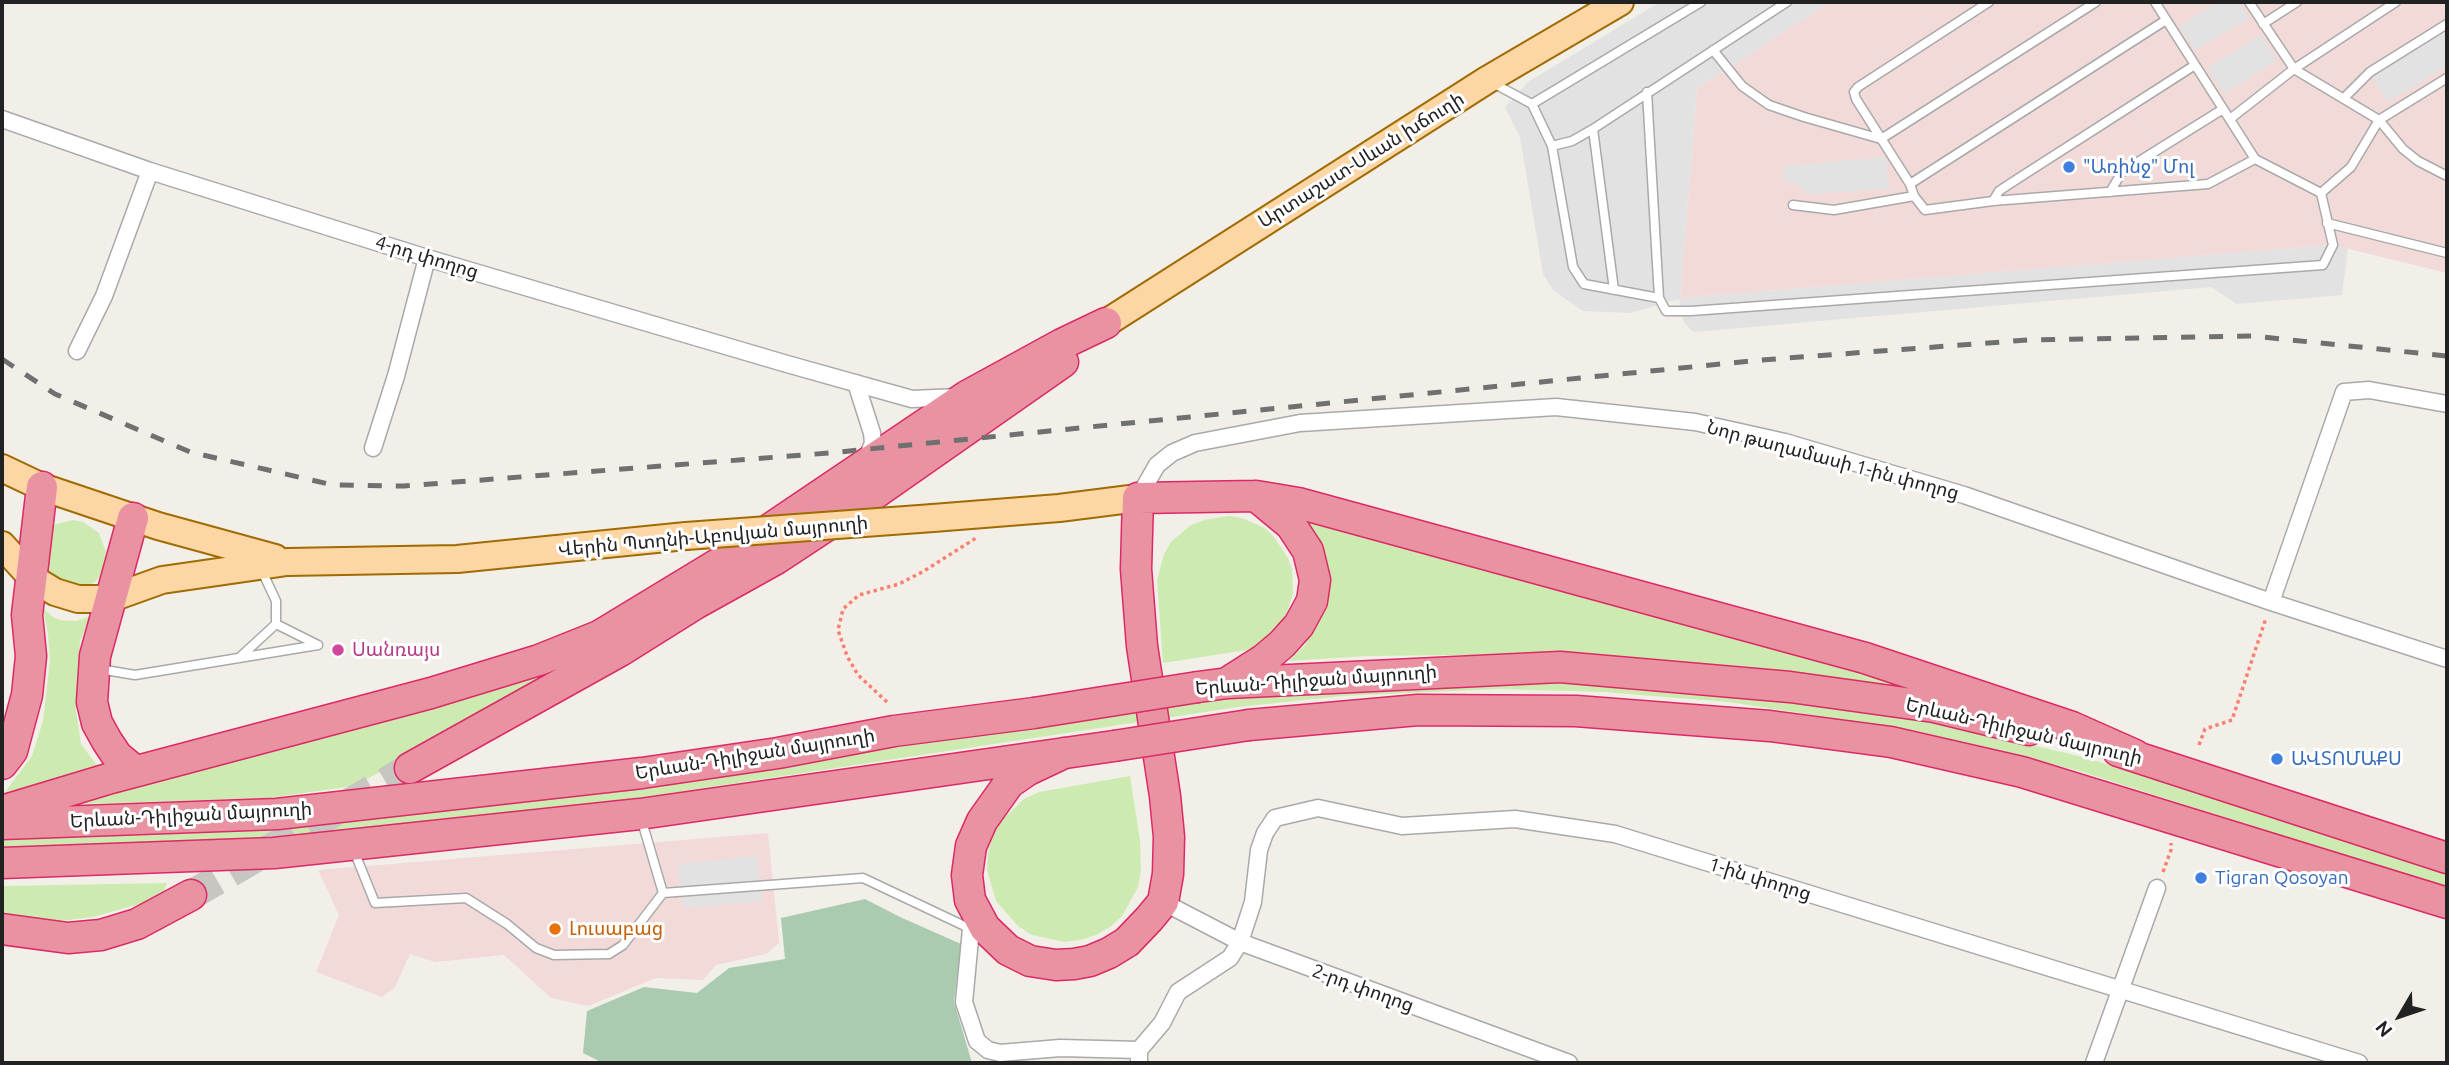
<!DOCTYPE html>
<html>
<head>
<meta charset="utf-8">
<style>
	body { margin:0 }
	#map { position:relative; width:2449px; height:1065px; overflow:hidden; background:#f2efe9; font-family:Ubuntu,sans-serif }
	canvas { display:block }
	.frame { position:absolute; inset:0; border:4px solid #222; pointer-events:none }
	.north { position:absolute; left:2365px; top:981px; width:70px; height:70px; -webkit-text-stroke:5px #fff; paint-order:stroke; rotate:231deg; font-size:19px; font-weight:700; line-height:28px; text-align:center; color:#222 }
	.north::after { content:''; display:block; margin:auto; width:24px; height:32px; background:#222; clip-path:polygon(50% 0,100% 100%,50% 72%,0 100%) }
</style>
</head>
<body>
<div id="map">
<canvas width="2449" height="1065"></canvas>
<div class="frame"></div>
<div class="north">N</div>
</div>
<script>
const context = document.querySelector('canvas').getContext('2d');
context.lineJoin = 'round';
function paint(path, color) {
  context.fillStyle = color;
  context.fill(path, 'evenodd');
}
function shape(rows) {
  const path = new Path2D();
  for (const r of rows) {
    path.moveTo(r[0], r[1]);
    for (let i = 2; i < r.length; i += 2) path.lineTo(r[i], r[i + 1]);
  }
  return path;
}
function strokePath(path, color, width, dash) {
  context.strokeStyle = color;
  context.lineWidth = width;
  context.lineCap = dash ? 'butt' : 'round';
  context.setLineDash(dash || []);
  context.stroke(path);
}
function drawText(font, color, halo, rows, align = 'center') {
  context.font = font + ' Ubuntu,"Noto Sans Armenian",sans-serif';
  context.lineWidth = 6;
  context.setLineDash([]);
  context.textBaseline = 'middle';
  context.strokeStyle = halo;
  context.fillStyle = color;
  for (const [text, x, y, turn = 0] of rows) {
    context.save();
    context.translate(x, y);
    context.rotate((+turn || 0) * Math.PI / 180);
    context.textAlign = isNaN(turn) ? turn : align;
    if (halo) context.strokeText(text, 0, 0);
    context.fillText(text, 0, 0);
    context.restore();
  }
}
const commercial = shape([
	[1830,2,2447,2,2447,273,2333,245,1680,298,1697,89],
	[768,833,779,943,766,954,716,965,703,980,656,978,588,1006,551,998,504,955,435,962,410,954,395,987,382,997,316,972,339,915,318,870]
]);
const grass = shape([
	[1229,516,1242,518,1265,528,1274,537,1288,558,1292,569,1293,594,1285,618,1278,629,1259,644,1247,650,1163,663,1157,580,1164,554,1171,542,1191,525,1204,520],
	[1294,518,1929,690,1635,659,1555,654,1368,656,1289,661,1305,645,1319,620],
	[73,520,83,522,99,533,106,552,103,571,96,581,86,587,75,590,43,576,46,531,53,525],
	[43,608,53,617,60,620,76,621,91,616,80,641,76,711,81,744,95,763,104,770,5,792,32,756,43,721,50,660,48,634],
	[584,657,520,696,354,786,269,798,53,805],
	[1501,676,1865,706,2087,758,2447,873,2447,888,2076,770,1917,731,1728,702,1603,692,1497,689,1343,696,1238,707,539,813,272,841,2,854,2,839,96,835,1239,692],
	[1130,776,1140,840,1141,871,1138,887,1122,916,1110,927,1096,935,1080,940,1064,942,1032,935,1018,926,996,901,987,870,988,853,992,837,1000,822,1024,799,1039,792],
	[167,883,161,898,93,917,52,922,2,917,2,886]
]);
const cemetery = shape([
	[865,899,900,917,961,944,954,1002,972,1063,603,1063,583,1053,587,1011,644,987,697,993,729,968,785,959,781,918]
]);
const parking = shape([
	[1660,2,1830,2,1697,89,1680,298,2333,245,2348,248,2342,295,2237,304,2211,287,1693,332,1684,322,1679,299,1630,313,1583,311,1553,290,1543,274,1520,137,1505,107,1528,82],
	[2218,2,2239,2,2249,18,2195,51,2179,26],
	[2447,28,2447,66,2388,102,2371,75],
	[2261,35,2277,60,2224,94,2208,68],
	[1886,157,1889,189,1806,194,1797,183,1783,182,1783,166],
	[757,856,763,901,684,909,678,864]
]);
const highwayTunnel = shape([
	[191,895,410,768]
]);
const path = shape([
	[887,702,858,675,847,656,838,630,843,609,859,595,899,584,924,571,976,538],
	[2199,745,2205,729,2232,720,2266,618],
	[2163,872,2171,850,2171,843]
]);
const lane = shape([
	[1989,2,1858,87,1854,92,1856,99,1910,184,1914,196,1925,210,1993,201,2208,184,2255,159],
	[2155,2,2255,159,2321,193],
	[2249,2,2294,69,2379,120,2403,149,2418,161,2447,176],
	[2263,24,2297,2],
	[1713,50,1742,86,1769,105,1804,117,1881,139,2096,2],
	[1491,82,1532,104,1552,146,1573,267,1584,284,1659,298],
	[1647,92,1659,298,1666,311,1691,311,2323,265,2333,245,2321,193,2351,167,2379,120,2447,78],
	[2344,98,2370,72,2447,24],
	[1532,104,1701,2],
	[2230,119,2294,69,2396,2],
	[1593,129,1614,290],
	[1552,146,1572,141,1593,129,1787,2],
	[1910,184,2166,20],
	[2110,192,2122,172,2223,109],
	[1993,201,1999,191,2011,183,2195,65],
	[1793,205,1834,210,1914,196],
	[2327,223,2447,253],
	[276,624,318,645],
	[239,658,276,624,276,601,262,571],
	[99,669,135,675,318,645],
	[641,818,663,893],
	[354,851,375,903,466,898,507,924,536,948,554,955,609,954,623,945,663,893,863,878,971,929]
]);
const street = shape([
	[2,119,150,171,427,258,787,364,912,399,958,397],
	[77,351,104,296,150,171],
	[856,383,872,433,873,443,866,460],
	[373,448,396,376,427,258],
	[1138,498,1157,465,1172,453,1195,443,1300,423,1556,407,1695,422,1785,442,1964,495,2271,602,2447,659],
	[2271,602,2344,392,2369,390,2447,404],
	[1163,902,1240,942,1569,1063],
	[985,928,971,929,964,1002,977,1041,988,1050,1000,1053,1060,1048,1139,1050],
	[1139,1063,1139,1050,1162,1023,1178,992,1230,958,1240,942,1253,902,1259,850,1265,833,1275,818,1318,808,1402,826,1515,819,1615,834,2359,1063],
	[2094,1063,2157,888]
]);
const primary = shape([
	[1106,323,1487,80,1620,2],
	[2,468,42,487,158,526,275,558],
	[933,518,1059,508,1138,498],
	[2,545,32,578,55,592,78,599,109,599,162,580,287,562,457,559,686,536]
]);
const highway = shape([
	[133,518,95,656,92,702,97,723,107,741,117,756,135,771],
	[1230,681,1263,660,1282,644,1299,625,1312,601,1315,580,1308,551,1291,525,1256,496],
	[1198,687,1228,683,1560,667,1790,687,1934,707,2029,730],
	[1249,725,1418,710,1576,711,1770,726,1891,742,2022,772,2447,903],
	[2118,751,2447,858],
	[1064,753,1028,770,1009,783,982,821,971,846,967,875,970,900,985,928,1008,950,1030,961,1056,965,1074,964,1090,961,1109,953,1127,942,1149,919,1163,902,1168,874,1169,837,1165,796,1142,646,1136,569,1138,498,1256,496,1298,503,1865,658,2072,727,2135,755],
	[2,764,12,751,27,695,31,656,27,615,42,487],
	[410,768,620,651,695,604,776,559,870,497,1063,362],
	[2,811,111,778,431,693,539,660,599,636,721,562,967,396,1062,344,1106,323],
	[2,824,277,814,642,773,778,753,894,731,1034,713],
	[2,863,274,853,640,814,1114,746],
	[2,929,68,938,101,935,137,924,191,895]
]);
const rail = shape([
	[2,359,55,394,190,452,333,485,404,486,829,453,1761,360,2028,340,2252,336,2447,356]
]);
const primaryBridge = shape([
	[686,536,933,518]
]);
const highwayBridge = shape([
	[1034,713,1198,687],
	[1114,746,1249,725]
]);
const markers = [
	[2069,167,7,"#3f7fe0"],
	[338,650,7,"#d1479c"],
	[2277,759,7,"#3f7fe0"],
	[2201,878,7,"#3f7fe0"],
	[555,929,7,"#e8710a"]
];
const streetNames = [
	["Արտաշատ-Սևան խճուղի",1361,160,-32],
	["4-րդ փողոց",427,257,17],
	["Նոր թաղամասի 1-ին փողոց",1833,460,15],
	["Վերին Պտղնի-Աբովյան մայրուղի",713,536,-5],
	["Երևան-Դիլիջան մայրուղի",1316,680,-4],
	["Երևան-Դիլիջան մայրուղի",2024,731,13],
	["Երևան-Դիլիջան մայրուղի",755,754,-9],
	["Երևան-Դիլիջան մայրուղի",191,815,-3],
	["1-ին փողոց",1760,879,17],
	["2-րդ փողոց",1363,988,20]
];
const shopNames = [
	["\"Առինջ\" Մոլ",2083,167],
	["ԱՎՏՈՄԱՔՍ",2291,759],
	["Tigran Qosoyan",2215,878]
];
const hotelNames = [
	["Սանռայս",352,650]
];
const foodNames = [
	["Լուսաբաց",569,929]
];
paint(commercial, '#f2dad9');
paint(grass, '#cdebb0');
paint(cemetery, '#aacbaf');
paint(parking, '#e2e2e2');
strokePath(highwayTunnel, '#c8c6c1', 30, [30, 15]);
strokePath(lane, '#a9a9a9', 11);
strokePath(street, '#a9a9a9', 19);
strokePath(primary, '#a06b00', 30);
strokePath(highway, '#dc2a67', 33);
strokePath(path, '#fa8072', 3.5, [3.5, 3.5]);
strokePath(lane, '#fff', 8);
strokePath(street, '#fff', 16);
strokePath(primary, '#fcd6a4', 26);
strokePath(highway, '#e892a2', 30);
strokePath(rail, '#707070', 5, [14, 14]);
strokePath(primaryBridge, '#a06b00', 30, []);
strokePath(highwayBridge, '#dc2a67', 33, []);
strokePath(primaryBridge, '#fcd6a4', 26);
strokePath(highwayBridge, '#e892a2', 30);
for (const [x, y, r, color] of markers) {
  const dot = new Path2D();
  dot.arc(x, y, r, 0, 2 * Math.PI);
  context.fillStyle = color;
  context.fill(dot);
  strokePath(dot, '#fff', 2.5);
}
drawText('19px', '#222', '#fff', streetNames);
drawText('19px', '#366cbe', '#fff', shopNames, 'left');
drawText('19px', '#b23c85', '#fff', hotelNames, 'left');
drawText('19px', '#c56008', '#fff', foodNames, 'left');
</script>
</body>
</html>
